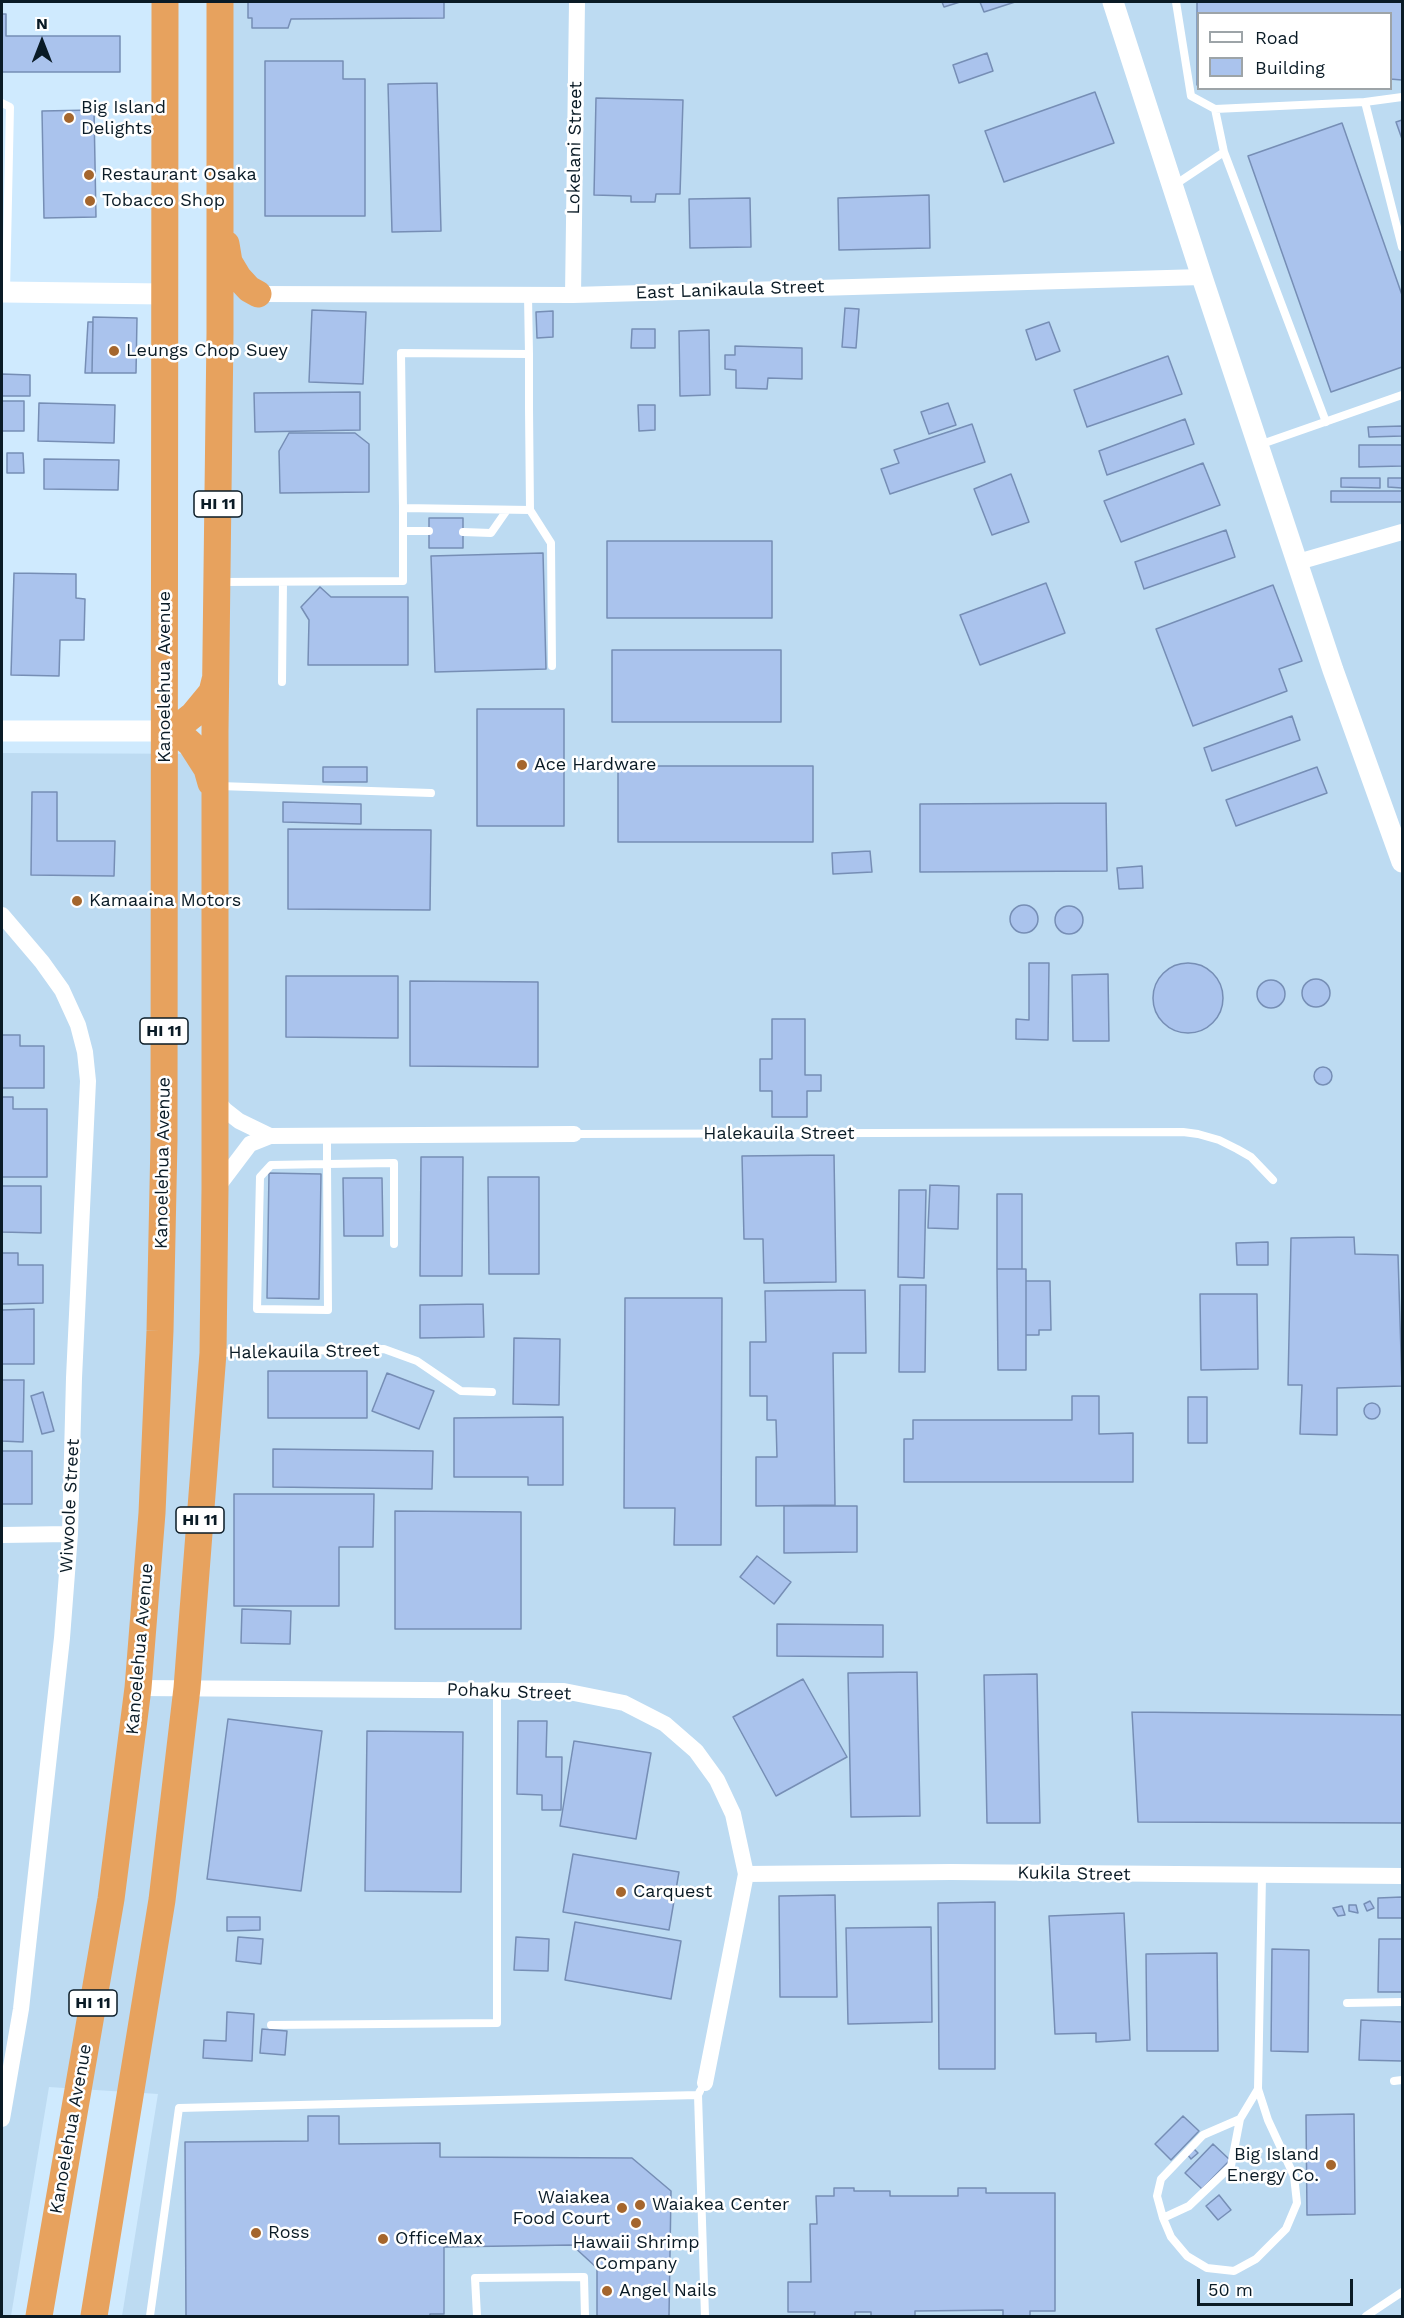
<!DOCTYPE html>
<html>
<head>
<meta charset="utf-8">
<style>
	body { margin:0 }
	#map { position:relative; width:1404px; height:2318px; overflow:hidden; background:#cfeafe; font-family:"Work Sans",sans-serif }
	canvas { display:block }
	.frame { position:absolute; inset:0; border:3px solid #0a1b26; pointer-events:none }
	.legend { position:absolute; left:1197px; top:12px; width:195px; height:78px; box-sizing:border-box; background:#fff; border:2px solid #9da4a8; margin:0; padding:8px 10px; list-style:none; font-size:18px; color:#0a1b26 }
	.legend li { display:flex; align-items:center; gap:12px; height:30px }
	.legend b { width:30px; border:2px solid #9da4a8 }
	.north { position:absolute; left:12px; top:12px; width:60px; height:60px; -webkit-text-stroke:4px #fff; paint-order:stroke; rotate:0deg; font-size:16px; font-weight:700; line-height:24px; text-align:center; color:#0a1b26 }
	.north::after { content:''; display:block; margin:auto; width:21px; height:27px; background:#0a1b26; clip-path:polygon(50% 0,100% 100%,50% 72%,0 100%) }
	.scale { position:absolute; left:1197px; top:2279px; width:156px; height:27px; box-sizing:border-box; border:3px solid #0a1b26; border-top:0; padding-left:8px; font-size:18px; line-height:21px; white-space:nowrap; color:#0a1b26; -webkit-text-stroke:4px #fff; paint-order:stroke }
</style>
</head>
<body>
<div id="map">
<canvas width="1404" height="2318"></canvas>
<div class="frame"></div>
<ul class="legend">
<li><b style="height:8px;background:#fff"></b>Road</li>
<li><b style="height:16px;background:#aac3ed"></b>Building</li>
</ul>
<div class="north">N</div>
<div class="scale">50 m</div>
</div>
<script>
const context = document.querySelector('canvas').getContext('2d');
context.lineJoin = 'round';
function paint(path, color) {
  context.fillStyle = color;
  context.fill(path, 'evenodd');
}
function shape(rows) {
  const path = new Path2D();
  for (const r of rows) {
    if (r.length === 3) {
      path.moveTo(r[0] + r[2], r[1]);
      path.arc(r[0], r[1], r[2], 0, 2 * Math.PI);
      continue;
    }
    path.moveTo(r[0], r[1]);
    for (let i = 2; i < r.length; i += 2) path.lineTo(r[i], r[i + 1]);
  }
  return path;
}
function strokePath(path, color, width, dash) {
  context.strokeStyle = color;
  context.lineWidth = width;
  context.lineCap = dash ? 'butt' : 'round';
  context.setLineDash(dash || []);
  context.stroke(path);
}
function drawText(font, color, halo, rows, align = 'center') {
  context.font = font + ' "Work Sans",sans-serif';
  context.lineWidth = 5;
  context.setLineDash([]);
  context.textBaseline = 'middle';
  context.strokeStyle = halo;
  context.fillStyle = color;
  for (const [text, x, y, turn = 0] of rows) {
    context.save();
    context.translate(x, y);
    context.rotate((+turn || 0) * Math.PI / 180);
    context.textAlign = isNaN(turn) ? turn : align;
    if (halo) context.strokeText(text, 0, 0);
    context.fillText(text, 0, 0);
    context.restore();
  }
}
const built = shape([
	[230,2,1402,2,1402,2316,122,2316,158,2094,49,2087,11,2316,2,2316,2,753,224,754],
	[1198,14,1390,14,1390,88,1198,88]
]);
const building = shape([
	[248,2,444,2,444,18,291,19,288,28,252,28,252,18,248,18,248,2],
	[942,2,960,2,944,7,942,2],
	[980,2,1015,2,984,12,980,2],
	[1197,2,1402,2,1402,80,1390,79,1390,14,1198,14,1198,85,1197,85,1197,2],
	[2,14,6,14,6,36,120,36,120,72,2,72,2,14],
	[987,53,993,71,959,83,953,65,987,53],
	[265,61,343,61,343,79,365,79,365,216,265,216,265,61],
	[437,83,441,231,392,232,388,84,437,83],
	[1095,92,1114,143,1004,182,985,131,1095,92],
	[596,98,683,100,680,194,656,194,655,202,631,202,631,196,594,195,596,98],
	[94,110,96,217,44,218,42,111,94,110],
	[1402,120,1402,139,1396,122,1402,120],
	[1342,123,1402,295,1402,367,1331,392,1248,156,1342,123],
	[929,195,930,248,839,250,838,198,929,195],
	[750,198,751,247,690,248,689,199,750,198],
	[845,308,859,309,856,348,842,347,845,308],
	[312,310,366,312,363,384,309,382,312,310],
	[553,311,553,337,537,338,536,312,553,311],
	[93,317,137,318,136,373,92,373,93,317],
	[88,322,93,322,92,373,85,373,88,322],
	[1049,322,1060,351,1036,360,1026,330,1049,322],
	[632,329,655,329,655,348,631,348,632,329],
	[709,330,710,395,680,396,679,331,709,330],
	[735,346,802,348,802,379,768,378,767,389,736,388,736,370,725,369,725,355,735,355,735,346],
	[1168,356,1182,394,1087,427,1074,390,1168,356],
	[2,374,30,375,30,396,2,396,2,374],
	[360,392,360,430,255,432,254,393,360,392],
	[2,401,24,401,24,431,2,431,2,401],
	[39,403,115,405,114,443,38,441,39,403],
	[948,403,956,425,929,434,921,412,948,403],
	[638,405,655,405,655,430,639,431,638,405],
	[1185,419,1194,444,1107,475,1099,451,1185,419],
	[972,424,985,462,890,494,881,469,899,463,894,450,972,424],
	[1402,426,1402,436,1369,437,1368,427,1402,426],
	[289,433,355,433,369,444,369,492,280,493,279,451,289,433],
	[1359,445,1402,445,1402,466,1359,467,1359,445],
	[7,453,23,453,24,473,7,473,7,453],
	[44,459,119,460,118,490,44,489,44,459],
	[1203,463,1220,505,1121,542,1104,501,1203,463],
	[1011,474,1029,522,992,535,974,489,1011,474],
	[1341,478,1380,478,1380,488,1341,487,1341,478],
	[1388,478,1402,478,1402,488,1388,487,1388,478],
	[1331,491,1402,491,1402,502,1331,502,1331,491],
	[429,518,463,518,463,548,429,548,429,518],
	[1226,530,1235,557,1144,589,1135,562,1226,530],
	[607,541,772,541,772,618,607,618,607,541],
	[543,553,546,669,435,672,431,556,543,553],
	[14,573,76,574,76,598,85,599,84,640,60,640,59,676,11,675,14,573],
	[1046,583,1065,633,980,665,960,615,1046,583],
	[1273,585,1302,661,1279,669,1287,691,1193,726,1156,629,1273,585],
	[320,587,331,597,408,597,408,665,308,665,309,620,301,607,320,587],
	[612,650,781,650,781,722,612,722,612,650],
	[477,709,564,709,564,826,477,826,477,709],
	[1292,716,1300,740,1212,771,1204,748,1292,716],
	[618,766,813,766,813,842,618,842,618,766],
	[323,767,367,767,367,782,323,782,323,767],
	[1317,767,1327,793,1236,826,1226,800,1317,767],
	[32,792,57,792,57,841,115,841,114,876,31,875,32,792],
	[283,802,361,804,361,824,283,822,283,802],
	[1106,803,1107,871,920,872,920,804,1106,803],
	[288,829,431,830,430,910,288,909,288,829],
	[870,851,872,872,833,874,832,853,870,851],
	[1142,866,1143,888,1119,889,1117,868,1142,866],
	[1024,919,14],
	[1069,920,14],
	[1188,998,35],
	[1029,963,1049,963,1048,1040,1016,1039,1016,1019,1029,1020,1029,963],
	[1108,974,1109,1041,1073,1041,1072,975,1108,974],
	[286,976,398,976,398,1038,286,1037,286,976],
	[1316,993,14],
	[1271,994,14],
	[410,981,538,982,538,1067,410,1066,410,981],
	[772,1019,805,1019,805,1075,821,1075,821,1091,807,1091,807,1117,772,1117,772,1091,760,1091,760,1059,772,1059,772,1019],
	[2,1022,2,1035,20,1035,20,1046,44,1046,44,1088,2,1088,2,1022],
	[1323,1076,9],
	[2,1097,13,1097,13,1109,47,1109,47,1177,2,1177,2,1097],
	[834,1155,836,1282,764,1283,763,1239,744,1239,742,1156,834,1155],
	[421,1157,463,1157,462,1276,420,1276,421,1157],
	[269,1173,321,1174,319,1299,267,1298,269,1173],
	[488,1177,539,1177,539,1274,489,1274,488,1177],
	[343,1178,382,1178,383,1236,344,1236,343,1178],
	[930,1185,959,1186,958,1229,928,1228,930,1185],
	[2,1186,41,1186,41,1233,2,1232,2,1186],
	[899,1190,926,1190,924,1278,898,1277,899,1190],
	[997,1194,1022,1194,1022,1269,997,1269,997,1194],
	[1354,1237,1355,1254,1398,1255,1402,1386,1337,1388,1337,1435,1300,1434,1302,1385,1288,1385,1291,1238,1354,1237],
	[1268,1242,1268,1265,1237,1265,1236,1243,1268,1242],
	[2,1253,18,1253,18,1265,43,1265,43,1303,2,1304,2,1253],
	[997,1269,1026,1269,1026,1370,998,1370,997,1269],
	[1026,1281,1050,1281,1051,1330,1039,1330,1039,1335,1026,1335,1026,1281],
	[900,1285,926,1285,925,1372,899,1372,900,1285],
	[865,1290,866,1353,833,1353,835,1505,756,1506,756,1457,777,1457,776,1420,767,1420,767,1396,750,1396,750,1342,766,1342,765,1291,865,1290],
	[1200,1294,1257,1294,1258,1369,1201,1370,1200,1294],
	[625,1298,722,1298,721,1545,674,1545,675,1508,624,1508,625,1298],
	[483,1304,484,1337,420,1338,420,1305,483,1304],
	[34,1309,34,1364,2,1364,2,1310,34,1309],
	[514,1338,560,1339,559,1405,513,1404,514,1338],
	[268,1371,367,1371,367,1418,268,1418,268,1371],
	[387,1373,434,1391,419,1429,372,1411,387,1373],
	[2,1380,24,1380,23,1442,2,1441,2,1380],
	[43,1392,54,1431,42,1434,31,1396,43,1392],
	[1072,1396,1099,1396,1099,1434,1133,1433,1133,1482,904,1482,904,1439,913,1439,913,1420,1072,1420,1072,1396],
	[1188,1397,1207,1397,1207,1443,1188,1443,1188,1397],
	[1372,1411,8],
	[563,1417,563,1485,528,1485,528,1477,454,1477,454,1418,563,1417],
	[273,1449,433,1451,432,1489,273,1487,273,1449],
	[2,1451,32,1451,32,1504,2,1504,2,1451],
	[234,1494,374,1494,373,1547,339,1547,339,1606,234,1606,234,1494],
	[784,1506,857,1506,857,1552,784,1553,784,1506],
	[395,1511,521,1512,521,1629,395,1629,395,1511],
	[757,1556,791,1582,774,1604,740,1577,757,1556],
	[242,1609,291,1611,290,1644,241,1643,242,1609],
	[777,1624,883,1625,883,1657,777,1656,777,1624],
	[917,1672,920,1816,851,1817,848,1673,917,1672],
	[1037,1674,1040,1823,987,1823,984,1675,1037,1674],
	[803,1679,847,1757,776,1796,733,1717,803,1679],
	[1132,1712,1402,1715,1402,1823,1138,1822,1132,1712],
	[228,1719,322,1731,301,1891,207,1879,228,1719],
	[518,1721,547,1721,546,1757,562,1757,561,1810,542,1810,542,1795,517,1794,518,1721],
	[367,1731,463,1732,461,1892,365,1891,367,1731],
	[574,1741,651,1753,636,1839,560,1826,574,1741],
	[573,1854,679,1872,669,1930,563,1912,573,1854],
	[835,1895,837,1997,780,1997,779,1896,835,1895],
	[1402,1897,1402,1918,1378,1918,1378,1898,1402,1897],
	[1370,1901,1374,1908,1367,1911,1364,1904,1370,1901],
	[995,1902,995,2069,939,2069,938,1903,995,1902],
	[1349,1905,1356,1905,1358,1913,1349,1911,1349,1905],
	[1342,1906,1345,1915,1338,1916,1333,1908,1342,1906],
	[1124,1913,1130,2040,1096,2042,1096,2033,1055,2034,1049,1916,1124,1913],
	[227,1917,260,1917,260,1930,227,1931,227,1917],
	[575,1922,681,1941,671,1999,565,1980,575,1922],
	[931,1927,932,2022,848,2024,846,1928,931,1927],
	[238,1937,263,1939,261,1964,236,1961,238,1937],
	[516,1937,549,1939,548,1971,514,1970,516,1937],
	[1379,1939,1402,1939,1402,1992,1378,1992,1379,1939],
	[1272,1949,1309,1950,1308,2052,1271,2051,1272,1949],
	[1217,1953,1218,2051,1147,2051,1146,1954,1217,1953],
	[227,2012,254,2014,252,2061,203,2058,204,2040,226,2041,227,2012],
	[1361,2020,1402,2022,1402,2061,1359,2060,1361,2020],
	[262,2029,287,2031,285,2055,260,2053,262,2029],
	[1354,2114,1355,2214,1307,2215,1306,2115,1354,2114],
	[308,2116,339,2116,339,2144,440,2143,440,2157,632,2158,671,2191,669,2316,597,2316,597,2268,572,2245,444,2247,444,2314,430,2314,430,2316,186,2316,185,2142,308,2141,308,2116],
	[1183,2116,1199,2131,1171,2160,1155,2144,1183,2116],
	[1213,2144,1230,2160,1202,2189,1185,2173,1213,2144],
	[1194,2149,1198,2153,1191,2159,1187,2154,1194,2149],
	[834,2188,854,2188,854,2191,890,2191,890,2196,958,2196,958,2188,986,2188,986,2193,1055,2193,1055,2311,1030,2311,1030,2316,1003,2316,1003,2310,915,2311,915,2316,871,2316,871,2312,855,2312,855,2316,814,2316,815,2312,788,2312,788,2282,811,2282,810,2224,817,2224,816,2196,834,2196,834,2188],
	[1219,2195,1231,2210,1218,2220,1206,2206,1219,2195]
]);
const service = shape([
	[1176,2,1191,96,1215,109],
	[1365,102,1402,247],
	[2,103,10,107,6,291],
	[1224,152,1326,422],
	[1173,186,1224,152,1215,109,1365,102,1402,97],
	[528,295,529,354,529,408,530,510,403,508,401,353,529,354],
	[1259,445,1402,395],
	[530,510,551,543,552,666],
	[403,531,429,531],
	[463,532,491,533,507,510],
	[221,582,403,581,403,508],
	[282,682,283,582],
	[219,786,431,793],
	[574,1134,1183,1132,1198,1134,1219,1140,1237,1149,1251,1157,1273,1180],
	[327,1135,327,1164,328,1310,257,1309,260,1177,271,1165,327,1164,394,1163,394,1244],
	[216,1353,384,1349,417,1361,461,1391,492,1392],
	[1347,2003,1402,2002],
	[271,2025,497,2023,497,1691],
	[1394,2081,1402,2080],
	[1258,2089,1240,2119,1203,2135,1161,2179,1157,2196,1163,2218,1171,2237,1187,2256,1207,2268,1234,2271,1256,2259,1286,2229,1297,2203,1294,2176,1268,2120,1258,2089,1262,1876],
	[700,2091,698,2095,705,2316],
	[1163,2218,1189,2206,1231,2166,1240,2119],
	[150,2316,179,2108,698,2095],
	[477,2316,475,2278,584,2277,585,2316],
	[1366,2316,1402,2292]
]);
const minor = shape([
	[258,294,573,295,1202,277],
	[573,295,577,2],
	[1298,562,1402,532],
	[2,915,42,962,62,990,78,1025,85,1052,88,1081,74,1378,70,1534,62,1638,21,2009,2,2119],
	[215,1098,225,1110,239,1121,270,1136],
	[216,1189,250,1144,270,1136,574,1134],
	[2,1535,70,1534],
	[138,1688,564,1691,624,1703,665,1724,696,1751,717,1780,733,1814,746,1874,705,2083],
	[746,1874,951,1872,1402,1876]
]);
const tertiary = shape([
	[1113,2,1202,277,1333,670,1402,862],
	[2,292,165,294],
	[2,731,166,731]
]);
const trunk = shape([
	[226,244,229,262,238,277,249,289,258,294],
	[166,731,182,736,191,744,207,769,211,783],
	[166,731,183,723,193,715,212,692,215,680],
	[39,2316,111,1899,138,1688,152,1513,160,1331,164,1140,165,2],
	[94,2316,162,1900,187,1688,213,1353,215,1189,215,731,220,333,220,2]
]);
const markers = [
	[69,118,6,"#a5662d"],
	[89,175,6,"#a5662d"],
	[90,201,6,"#a5662d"],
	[114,351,6,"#a5662d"],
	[522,765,6,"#a5662d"],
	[77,901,6,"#a5662d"],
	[621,1892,6,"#a5662d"],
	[1331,2165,6,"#a5662d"],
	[640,2205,6,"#a5662d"],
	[622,2208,6,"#a5662d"],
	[636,2223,6,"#a5662d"],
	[256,2233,6,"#a5662d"],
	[383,2239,6,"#a5662d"],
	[607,2291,6,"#a5662d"]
];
const shields = [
	[218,504,48],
	[164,1031,48],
	[200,1520,48],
	[93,2003,48]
];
const shieldNames = [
	["HI 11",218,504],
	["HI 11",164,1031],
	["HI 11",200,1520],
	["HI 11",93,2003]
];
const poiNames = [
	["Big Island",81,108],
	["Delights",81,129],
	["Restaurant Osaka",101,175],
	["Tobacco Shop",102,201],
	["Leungs Chop Suey",126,351],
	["Ace Hardware",534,765],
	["Kamaaina Motors",89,901],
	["Carquest",633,1892],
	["Big Island",1319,2155,"right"],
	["Energy Co.",1319,2176,"right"],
	["Waiakea",610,2198,"right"],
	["Food Court",610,2219,"right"],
	["Waiakea Center",652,2205],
	["Ross",268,2233],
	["OfficeMax",395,2239],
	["Hawaii Shrimp",636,2243,"center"],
	["Company",636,2264,"center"],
	["Angel Nails",619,2291]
];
const streetNames = [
	["Lokelani Street",575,148,-89],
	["East Lanikaula Street",730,290,-2],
	["Kanoelehua Avenue",165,677,-90],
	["Halekauila Street",779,1134],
	["Kanoelehua Avenue",163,1163,-89],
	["Halekauila Street",304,1352,-1],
	["Wiwoole Street",70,1506,-87],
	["Kanoelehua Avenue",140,1649,-85],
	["Pohaku Street",509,1692,2],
	["Kukila Street",1074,1874,1],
	["Kanoelehua Avenue",71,2129,-80]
];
paint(built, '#bddbf2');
paint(building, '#aac3ed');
strokePath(building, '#768eb5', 1.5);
strokePath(service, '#fff', 8);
strokePath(minor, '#fff', 16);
strokePath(tertiary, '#fff', 21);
strokePath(trunk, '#e7a25e', 27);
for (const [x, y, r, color] of markers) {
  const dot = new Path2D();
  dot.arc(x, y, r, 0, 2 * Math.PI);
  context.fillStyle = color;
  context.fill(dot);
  strokePath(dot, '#fff', 2);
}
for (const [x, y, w] of shields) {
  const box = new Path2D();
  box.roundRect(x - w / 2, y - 13, w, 26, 4.5);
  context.fillStyle = '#fff';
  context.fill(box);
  strokePath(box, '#0a1b26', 1.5);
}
drawText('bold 16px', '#0a1b26', null, shieldNames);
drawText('18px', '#0a1b26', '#fff', poiNames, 'left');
drawText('18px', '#0a1b26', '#fff', streetNames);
</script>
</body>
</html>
